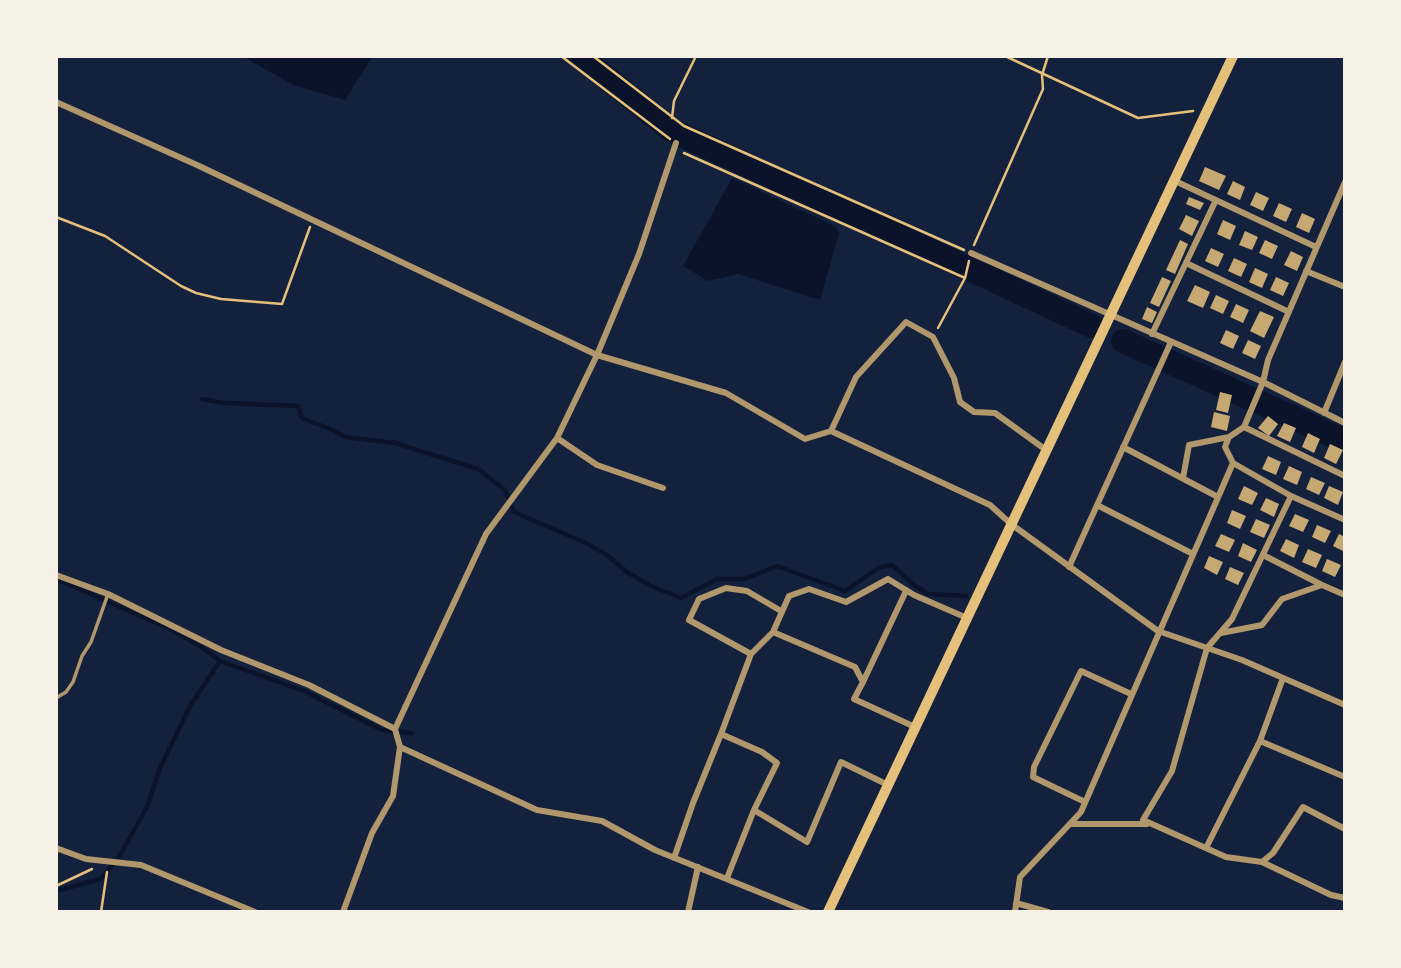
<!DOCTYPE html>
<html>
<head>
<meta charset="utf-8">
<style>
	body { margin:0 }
	#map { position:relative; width:1401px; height:968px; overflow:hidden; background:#14213d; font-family:"Titillium Web",sans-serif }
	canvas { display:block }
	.frame { position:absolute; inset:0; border:58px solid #f6f1e7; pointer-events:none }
</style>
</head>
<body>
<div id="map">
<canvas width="1401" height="968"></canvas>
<div class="frame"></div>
</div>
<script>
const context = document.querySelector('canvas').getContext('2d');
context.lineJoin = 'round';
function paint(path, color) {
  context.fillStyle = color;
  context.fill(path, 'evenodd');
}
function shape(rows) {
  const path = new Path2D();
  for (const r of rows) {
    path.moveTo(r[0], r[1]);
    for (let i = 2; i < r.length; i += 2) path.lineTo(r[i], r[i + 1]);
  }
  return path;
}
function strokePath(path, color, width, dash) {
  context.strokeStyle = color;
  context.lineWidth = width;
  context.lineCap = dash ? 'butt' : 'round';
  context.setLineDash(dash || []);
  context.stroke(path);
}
const water = shape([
	[242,56,373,56,345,100,293,85],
	[732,178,835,226,839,233,820,300,738,274,708,281,683,266]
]);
const stream = shape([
	[202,399,224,403,298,406,302,418,335,431,345,437,395,443,478,469,505,490,514,512,586,543,607,555,627,572,651,586,681,598,717,579,745,579,777,566,845,591,880,567,892,565,914,585,928,594,966,596],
	[56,579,172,630,203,648,220,661,304,691,382,730,412,733],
	[56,891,101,879,119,857,147,807,160,768,190,706,220,661]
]);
const river = shape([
	[580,56,671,130,1092,326],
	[1123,341,1345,441]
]);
const building = shape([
	[1205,167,1226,176,1219,190,1199,181],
	[1233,181,1245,187,1240,200,1227,194],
	[1256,192,1269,198,1263,211,1250,205],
	[1189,197,1204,203,1200,210,1186,204],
	[1279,203,1292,209,1286,222,1273,216],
	[1302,213,1315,219,1309,233,1296,227],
	[1186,215,1199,221,1192,236,1179,229],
	[1223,220,1236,226,1230,240,1217,234],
	[1245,231,1258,237,1252,250,1239,245],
	[1180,240,1188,244,1175,274,1166,270],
	[1265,240,1278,246,1272,259,1259,253],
	[1211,248,1224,254,1218,267,1205,261],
	[1291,251,1303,257,1297,271,1284,265],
	[1234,258,1247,264,1241,277,1228,271],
	[1255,268,1268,274,1262,288,1249,282],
	[1162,277,1171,281,1159,307,1150,303],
	[1276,277,1289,283,1283,296,1270,290],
	[1195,285,1210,292,1203,308,1187,301],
	[1216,295,1229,301,1223,314,1210,308],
	[1236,304,1249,310,1243,323,1230,317],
	[1147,307,1157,312,1152,323,1142,319],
	[1260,311,1274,317,1264,338,1250,331],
	[1226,330,1239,336,1233,349,1220,343],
	[1248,340,1261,346,1255,359,1242,353],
	[1220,392,1232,395,1228,413,1216,410],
	[1214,412,1230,416,1227,431,1211,427],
	[1268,416,1278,424,1269,436,1258,428],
	[1284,423,1296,428,1290,442,1277,436],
	[1308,433,1320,439,1314,453,1302,447],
	[1330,444,1343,450,1336,464,1324,458],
	[1268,456,1281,462,1276,475,1262,469],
	[1289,466,1302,472,1297,485,1283,479],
	[1311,477,1325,483,1319,495,1306,489],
	[1244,486,1258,493,1252,505,1238,499],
	[1329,486,1343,492,1338,505,1324,498],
	[1266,498,1279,504,1274,517,1260,510],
	[1232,510,1246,516,1240,529,1227,523],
	[1295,514,1309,520,1303,532,1289,526],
	[1256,519,1270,525,1264,538,1250,532],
	[1317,525,1331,531,1325,543,1312,537],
	[1221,534,1235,540,1229,552,1215,546],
	[1339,534,1345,537,1345,552,1333,546],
	[1286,539,1299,545,1294,558,1280,551],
	[1243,543,1257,550,1251,562,1238,556],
	[1308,549,1322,555,1316,568,1302,562],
	[1209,556,1223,562,1217,575,1204,568],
	[1327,559,1341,565,1335,577,1322,571],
	[1230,567,1244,573,1238,585,1225,579]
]);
const path = shape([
	[561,56,670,139],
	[593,56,684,126,964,250],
	[1005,56,1138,118,1193,111],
	[672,118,674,101,696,56],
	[684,153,965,278],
	[56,217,105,236,181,286,196,293,221,299,282,304,310,227],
	[974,245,1043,89,1042,75,1048,56],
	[938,328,965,278,969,261],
	[56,886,92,869],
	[101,912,107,872]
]);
const service = shape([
	[56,698,66,692,73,682,82,656,91,642,108,594]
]);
const minor = shape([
	[56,102,197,165,597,355,726,393,805,439,831,431,990,505,1011,524,1158,631,1242,660,1345,705],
	[1173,180,1316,247],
	[971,253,1263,382,1345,423],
	[1186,263,1289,312],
	[1306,271,1345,287],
	[1152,334,1216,200],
	[1324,413,1345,362],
	[1244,427,1345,476],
	[831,431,856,377,906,322,933,337,954,378,960,402,974,412,995,413,1046,450],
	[557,438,597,465,663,488],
	[1123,447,1218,497],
	[1233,463,1291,496,1345,520],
	[1183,478,1189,445,1229,437],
	[1291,496,1232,619,1207,648,1172,771,1143,820,1226,857,1262,862,1273,853,1303,807,1345,829],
	[1097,505,1193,554],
	[1263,555,1322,585],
	[1069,567,1171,342],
	[56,575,108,594,221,650,309,685,395,729],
	[773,632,855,667,863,682,854,699,915,727],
	[1221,633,1262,625,1282,599,1322,585,1345,595],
	[751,654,689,620,699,599,726,588,747,591,781,611],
	[863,682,906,591],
	[1260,741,1345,777],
	[400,747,537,810,602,821,655,850,808,912],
	[1085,802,1033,777,1034,767,1081,671,1131,694],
	[754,810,807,842,841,762,888,785],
	[1070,824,1147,824],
	[56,848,86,859,141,865,255,912],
	[1206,848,1260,741,1283,678],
	[674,858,693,803,721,734],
	[1262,862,1331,895,1345,898],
	[727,878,754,810,777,763,762,752,721,734,751,654,773,632,789,596,809,589,846,602,888,579,914,595,967,618],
	[1016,903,1048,912],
	[343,912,372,833,393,796,400,747,395,729,486,534,557,438,597,355,639,254,676,143],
	[688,912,698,867],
	[1015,912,1020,877,1081,812,1233,463,1225,447,1229,437,1244,427,1263,382,1268,360,1345,182]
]);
const trunk = shape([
	[828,912,1233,56]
]);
paint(water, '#0b132b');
strokePath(stream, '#0b132b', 4.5);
strokePath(river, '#0b132b', 24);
paint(building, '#c6a872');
strokePath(path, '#e5c07b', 2.5);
strokePath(service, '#b1986c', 3.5);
strokePath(minor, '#b1986c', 6);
strokePath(trunk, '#e5c07b', 10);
</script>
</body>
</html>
